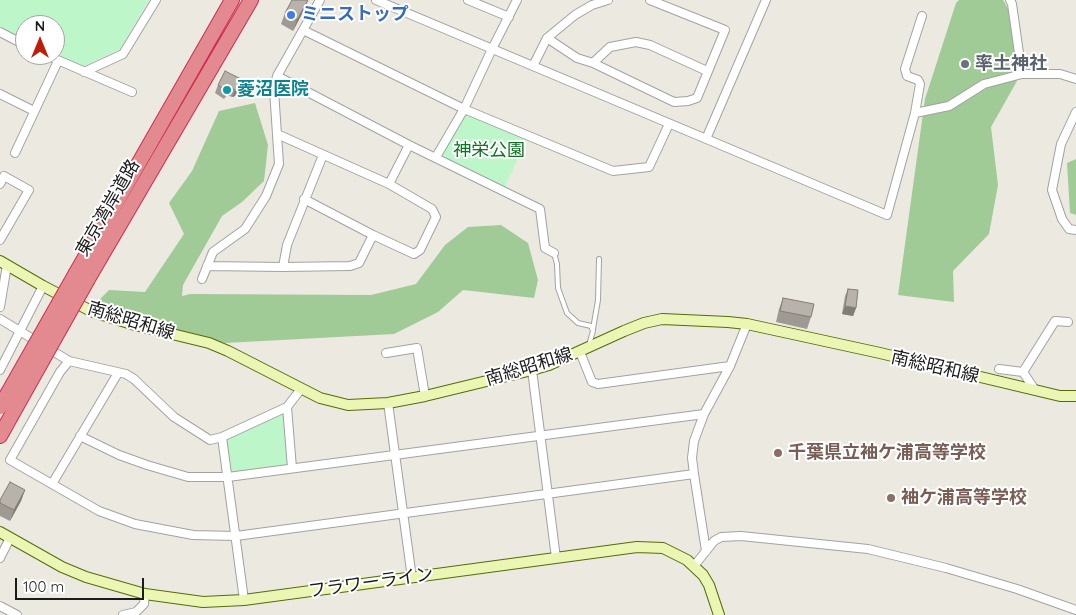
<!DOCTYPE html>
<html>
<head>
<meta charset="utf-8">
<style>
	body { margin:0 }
	#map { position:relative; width:1076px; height:615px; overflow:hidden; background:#eceae0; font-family:Quicksand,sans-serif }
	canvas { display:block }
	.north { position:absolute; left:15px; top:15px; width:50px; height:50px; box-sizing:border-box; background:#fff; border:1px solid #a4a4a4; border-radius:50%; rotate:0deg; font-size:14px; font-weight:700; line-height:20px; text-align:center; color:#1b1b1b }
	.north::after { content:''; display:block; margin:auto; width:18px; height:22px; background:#be1d07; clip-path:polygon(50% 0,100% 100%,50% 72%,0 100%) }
	.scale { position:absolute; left:15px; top:578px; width:129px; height:22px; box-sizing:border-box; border:2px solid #1b1b1b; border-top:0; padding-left:6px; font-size:15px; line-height:18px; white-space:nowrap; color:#1b1b1b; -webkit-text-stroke:4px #fff; paint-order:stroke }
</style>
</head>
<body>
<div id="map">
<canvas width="1076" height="615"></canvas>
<div class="north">N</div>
<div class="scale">100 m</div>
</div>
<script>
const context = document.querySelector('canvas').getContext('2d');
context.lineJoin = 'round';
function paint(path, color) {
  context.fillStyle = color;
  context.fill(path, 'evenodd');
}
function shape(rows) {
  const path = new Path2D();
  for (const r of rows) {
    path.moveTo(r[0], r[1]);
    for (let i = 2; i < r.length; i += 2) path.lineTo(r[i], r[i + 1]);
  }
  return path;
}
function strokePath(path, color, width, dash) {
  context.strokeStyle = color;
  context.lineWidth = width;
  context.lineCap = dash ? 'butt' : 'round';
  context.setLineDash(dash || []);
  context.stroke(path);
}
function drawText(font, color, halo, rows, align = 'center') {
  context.font = font + ' Quicksand,"Noto Sans JP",sans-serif';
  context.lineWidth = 4;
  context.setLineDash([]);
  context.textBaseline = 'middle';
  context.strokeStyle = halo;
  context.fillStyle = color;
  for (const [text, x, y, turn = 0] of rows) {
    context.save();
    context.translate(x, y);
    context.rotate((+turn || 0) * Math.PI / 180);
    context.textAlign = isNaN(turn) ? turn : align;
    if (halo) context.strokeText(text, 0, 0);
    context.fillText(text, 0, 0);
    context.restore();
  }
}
const forest = shape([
	[959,0,1003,0,1014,19,1017,81,991,127,998,185,989,234,953,271,954,302,898,295,925,99,956,3],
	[255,103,268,145,264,181,242,202,222,216,183,285,182,296,190,294,371,295,416,284,445,245,468,227,501,225,528,243,538,280,534,298,463,290,438,312,394,334,225,343,128,323,96,303,109,290,145,292,184,234,169,203,192,171,219,111],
	[1076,159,1076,215,1070,213,1067,163]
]);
const park = shape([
	[0,0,149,0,120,49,84,66,52,55,55,55,55,25,25,25,25,42,0,29],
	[464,109,528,136,503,191,436,157],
	[283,413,288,465,232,473,226,439]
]);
const lane = shape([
	[554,253,557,264,558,288,567,313,578,323,591,326,593,331,589,345],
	[593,329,598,300,599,259]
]);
const street = shape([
	[376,0,887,215,915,113,920,84,918,80,907,76,905,69,922,16],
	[468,0,509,17],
	[1010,0,1012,4,1022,74,1060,74,1076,79],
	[303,30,464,109,613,171,649,167,669,124],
	[0,32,25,45],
	[547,38,577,58,593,63,610,47,636,42,650,45,707,71],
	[46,55,132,92],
	[593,63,674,102,688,101,697,98,725,30,650,0],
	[533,66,547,38,575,15,592,5,608,0],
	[84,72,123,54,156,0],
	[277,76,409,145,540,209,545,248,554,253],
	[0,94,34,111],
	[1076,112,1061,144,1052,190,1062,219,1069,229,1076,230],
	[915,113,949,106,984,84,1022,74],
	[277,134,389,184,432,209,436,217,420,250,414,254,373,235,304,199],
	[706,139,766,0],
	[15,153,58,61],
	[436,157,464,109,492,49,517,0],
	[0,184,4,176,29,190,0,240],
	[389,184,409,145],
	[207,266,283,267,350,266,359,263,373,235],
	[283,267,287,245,323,155],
	[202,279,213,252,245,229,266,196,279,164,274,90,277,76,320,0],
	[0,307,7,265],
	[0,319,69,361],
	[580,352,592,382,598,384,730,366],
	[386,353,417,348,425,396],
	[999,369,1023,372,1035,390],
	[0,370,43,286],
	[532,370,556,558],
	[1023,372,1055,321,1068,322],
	[301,389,287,407,222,437,210,440,174,417,134,379,126,374,69,361,60,372,10,460,99,511,135,524,193,535,236,536,694,474],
	[388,403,412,578],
	[287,407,292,468],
	[80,436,119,455,147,465,188,477,228,477,704,414],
	[222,437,244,600],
	[52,484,118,373],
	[706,551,694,474,692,458,694,441,704,414,730,366,747,324],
	[0,558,10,538],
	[694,566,714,541,721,537,741,536,868,549,946,568,1017,589,1076,610],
	[0,606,17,615],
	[123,615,136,612,144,604,145,594]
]);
const secondary = shape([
	[0,261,43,286,93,312,135,325,209,343,228,351,320,398,348,405,388,403,425,396,532,370,549,365,624,331,644,323,662,319,728,322,747,324,880,353,1060,396,1076,396],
	[0,532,62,567,86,577,145,594,203,602,244,600,637,547,663,548,687,560,703,575,709,585,719,615]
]);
const highway = shape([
	[76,273,232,0],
	[88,279,251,0],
	[0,436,10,418]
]);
const highwayBridge = shape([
	[0,407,76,273],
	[10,418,88,279]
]);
const wall = shape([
	[305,8,293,31,281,24,285,13],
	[243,80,240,88,235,96,232,97,227,95,224,99,215,93,218,85],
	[848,289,856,308,853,316,842,314,845,296],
	[783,298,811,317,807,329,776,322,779,309],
	[25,490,21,501,10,521,0,516,0,500]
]);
const shadedWall = shape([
	[308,0,305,8,293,31,297,20],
	[243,80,240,88,235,96,232,97,235,90],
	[845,306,856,308,853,316,842,314],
	[25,490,21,501,10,521,14,510]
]);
const building = shape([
	[292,0,308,0,297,20,285,13,292,0],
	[225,71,243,80,238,89,235,90,230,87,227,91,218,85,225,71],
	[848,289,858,290,856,308,845,306,848,289],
	[783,298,814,304,811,317,780,311,783,298],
	[10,482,25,490,14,510,0,503,0,500,10,482]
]);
const markers = [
	[291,15,5,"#3f7fe0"],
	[965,64,5,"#6b7280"],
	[227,90,5,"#0f9aa8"],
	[778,453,5,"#8d6e63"],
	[891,498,5,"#8d6e63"]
];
const shopNames = [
	["ミニストップ",301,15]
];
const worshipNames = [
	["率土神社",975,64]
];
const cultureNames = [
	["菱沼医院",237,90]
];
const parkNames = [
	["神栄公園",489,151]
];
const streetNames = [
	["東京湾岸道路",108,208,-60],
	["南総昭和線",131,321,17],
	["南総昭和線",529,367,-17],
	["南総昭和線",935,367,13],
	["フラワーライン",371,583,-8]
];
const educationNames = [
	["千葉県立袖ケ浦高等学校",788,453],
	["袖ケ浦高等学校",901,498]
];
paint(forest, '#a0ca96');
paint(park, '#bdf6c9');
strokePath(lane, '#a2a2a2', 6);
strokePath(street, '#a2a2a2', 10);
strokePath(secondary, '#556b08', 12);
strokePath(highway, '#ce2a4e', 16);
strokePath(lane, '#fff', 4);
strokePath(street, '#fff', 8);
strokePath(secondary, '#ebf6b4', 10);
strokePath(highway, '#e28a90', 14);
strokePath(highwayBridge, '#ce2a4e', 16, []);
strokePath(highwayBridge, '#e28a90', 14);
paint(wall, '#9e9992');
paint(shadedWall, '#817d77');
paint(building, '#b8b2aa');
strokePath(building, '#817d77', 1);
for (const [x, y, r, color] of markers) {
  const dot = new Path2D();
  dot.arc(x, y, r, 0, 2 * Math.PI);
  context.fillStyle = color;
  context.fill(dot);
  strokePath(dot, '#fff', 2);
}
drawText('bold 18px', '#366cbe', '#fff', shopNames, 'left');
drawText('bold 18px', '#5b616d', '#fff', worshipNames, 'left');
drawText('bold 18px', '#0d838f', '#fff', cultureNames, 'left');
drawText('18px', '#0f7323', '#fff', parkNames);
drawText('18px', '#1b1b1b', '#fff', streetNames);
drawText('bold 18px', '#785e54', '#fff', educationNames, 'left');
</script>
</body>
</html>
